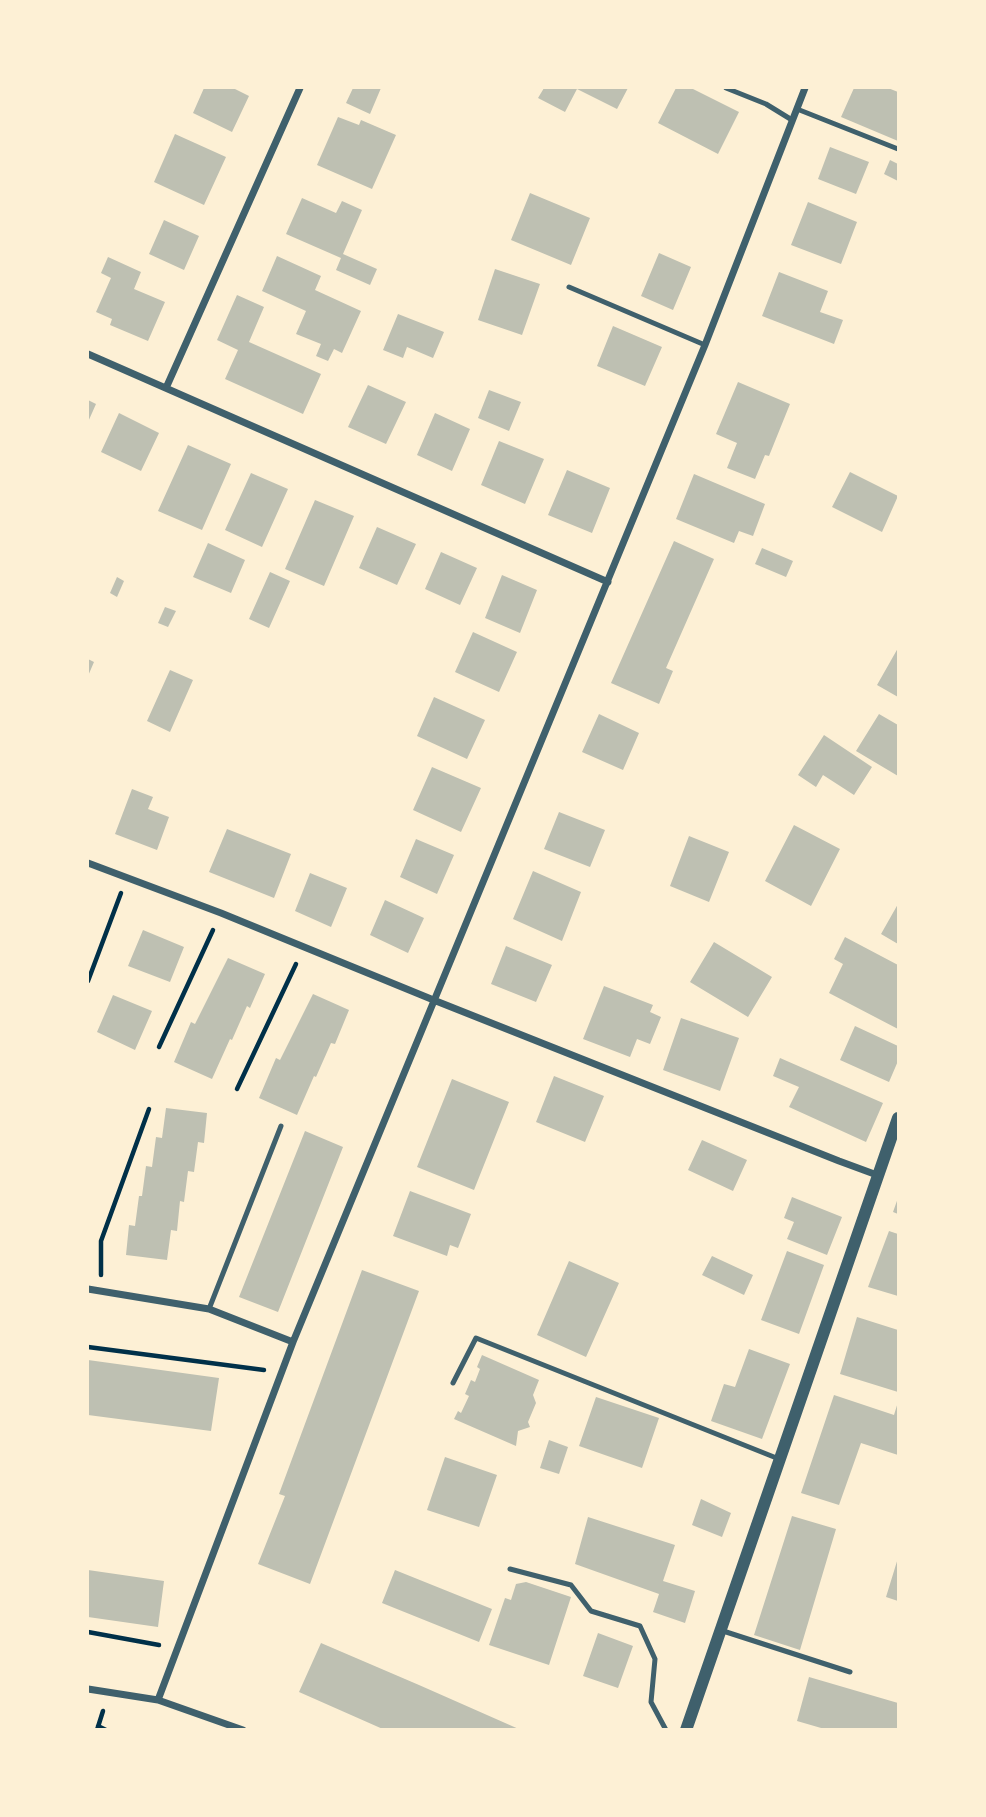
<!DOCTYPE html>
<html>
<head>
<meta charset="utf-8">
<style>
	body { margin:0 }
	#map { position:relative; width:986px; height:1817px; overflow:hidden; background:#fdf0d5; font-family:Barlow,sans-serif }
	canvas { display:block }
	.frame { position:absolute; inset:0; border:89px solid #fdf0d5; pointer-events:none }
</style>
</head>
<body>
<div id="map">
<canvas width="986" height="1817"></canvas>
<div class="frame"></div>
</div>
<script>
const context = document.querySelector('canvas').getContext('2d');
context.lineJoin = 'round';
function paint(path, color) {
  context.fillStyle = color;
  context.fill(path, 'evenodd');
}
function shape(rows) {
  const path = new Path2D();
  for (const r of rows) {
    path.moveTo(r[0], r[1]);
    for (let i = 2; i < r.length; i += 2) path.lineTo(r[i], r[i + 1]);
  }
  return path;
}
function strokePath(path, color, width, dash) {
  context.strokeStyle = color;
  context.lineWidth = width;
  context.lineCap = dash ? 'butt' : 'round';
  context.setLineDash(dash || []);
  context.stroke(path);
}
const building = shape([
	[204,88,233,88,249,96,232,132,193,113],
	[353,88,381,88,370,114,346,103],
	[544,88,628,88,617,109,577,89,565,112,538,98],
	[676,88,691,88,739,112,718,154,658,123],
	[854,88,888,88,898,92,898,141,841,117],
	[338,117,359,125,361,120,396,135,372,189,317,165],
	[175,134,226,157,204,205,154,182],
	[830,147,869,162,856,194,818,179],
	[890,160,898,164,898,181,884,174],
	[530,193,590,218,571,265,511,240],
	[302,198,336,213,342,201,362,210,343,254,377,269,370,285,336,270,341,258,286,234],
	[808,202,857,222,841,264,791,245],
	[164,220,199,236,184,270,149,254],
	[659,253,691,267,673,310,641,296],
	[277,256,321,276,315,290,361,311,342,353,334,349,328,361,316,356,321,344,296,334,306,311,262,291],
	[108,257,141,272,134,289,165,302,148,341,110,325,112,319,96,312,111,278,101,273],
	[495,269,540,284,522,335,478,320],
	[779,272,828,291,820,312,843,320,834,344,762,316],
	[237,295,264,307,249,342,321,374,303,414,225,379,238,350,217,340],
	[398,314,444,332,433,358,407,347,403,358,383,350],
	[613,326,662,347,645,386,597,366],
	[738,382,790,404,769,456,765,455,755,479,727,468,737,443,716,434],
	[368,385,406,402,386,444,348,427],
	[489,390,521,402,509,431,478,418],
	[88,400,96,404,88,422],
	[119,413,159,433,141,471,101,452],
	[435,413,470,429,452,471,417,455],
	[499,441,544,459,525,504,481,485],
	[188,445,231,464,202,530,158,511],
	[567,470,610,488,592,533,548,515],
	[850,472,898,496,882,532,832,507],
	[251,473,288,489,262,547,225,530],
	[694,474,765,504,753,536,739,531,734,543,676,519],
	[315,500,354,516,324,586,285,569],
	[377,527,416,544,397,585,359,568],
	[674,541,714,559,666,668,673,671,659,704,611,683],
	[208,543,245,560,231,593,193,577],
	[762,548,793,561,786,577,755,564],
	[441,552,477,568,460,605,425,589],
	[270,572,290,581,269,628,249,619],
	[502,575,537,590,520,633,485,618],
	[117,577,124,581,117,597,110,593],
	[165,607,176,611,168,627,158,623],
	[473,632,517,652,499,692,455,672],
	[898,648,898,697,877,685],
	[88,659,94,662,88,676],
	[170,670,193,680,170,732,147,721],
	[434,697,485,720,467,759,417,736],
	[599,714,639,733,623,770,582,752],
	[879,714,898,725,898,776,856,751],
	[824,735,872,767,854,795,823,775,816,787,798,775],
	[432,767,481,788,461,832,413,810],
	[132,789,153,797,148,809,169,817,157,850,115,834],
	[559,812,605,830,590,867,544,849],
	[794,825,840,849,811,906,765,881],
	[227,829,291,854,274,898,209,872],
	[689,836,729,852,709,902,670,886],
	[416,839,454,855,437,894,400,877],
	[533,871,581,892,562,941,513,919],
	[310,873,347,888,331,927,295,911],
	[385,900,424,918,408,953,370,935],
	[898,904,898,944,881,934],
	[143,930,184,947,170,982,128,966],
	[845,937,898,965,898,1029,829,993,843,964,834,959],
	[714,942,772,977,748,1017,690,982],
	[506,946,552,965,536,1002,491,984],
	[228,958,265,974,250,1008,247,1006,232,1040,230,1039,212,1079,174,1062,191,1022,195,1024],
	[604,986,653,1005,650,1012,661,1017,650,1044,637,1039,630,1057,583,1039],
	[313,994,349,1010,335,1044,331,1043,316,1077,314,1076,297,1115,259,1098,276,1058,280,1060],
	[113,995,152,1011,135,1050,97,1032],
	[681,1018,739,1038,720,1091,663,1070],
	[855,1026,898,1046,898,1061,889,1082,840,1060],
	[780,1058,883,1103,866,1142,789,1107,799,1087,773,1076],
	[554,1076,604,1096,585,1142,536,1122],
	[452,1079,509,1102,474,1190,417,1167],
	[166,1108,207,1113,204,1143,198,1142,194,1172,188,1171,184,1202,180,1201,177,1231,171,1230,167,1260,126,1255,129,1225,135,1226,139,1196,142,1196,146,1166,152,1167,156,1137,162,1138],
	[305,1131,343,1147,278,1312,239,1297],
	[702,1140,747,1160,733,1191,688,1170],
	[410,1191,471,1214,458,1248,450,1245,447,1256,393,1236],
	[792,1197,842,1217,827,1255,787,1239,794,1222,784,1218],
	[898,1198,898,1214,893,1212],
	[889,1231,898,1234,898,1296,868,1287],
	[787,1251,824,1265,799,1334,761,1320],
	[712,1256,753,1275,744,1295,702,1275],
	[569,1261,619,1283,586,1357,537,1335],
	[362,1270,419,1291,310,1584,258,1564,285,1496,279,1494],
	[857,1317,898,1330,898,1392,840,1374],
	[749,1349,790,1364,762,1439,711,1421,724,1384,735,1387],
	[482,1355,539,1380,533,1395,536,1403,528,1422,530,1427,518,1431,516,1446,454,1419,458,1411,461,1413,469,1396,465,1394,471,1380,475,1382,480,1369,477,1367],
	[88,1360,219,1378,211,1431,88,1415],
	[834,1395,894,1415,898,1402,898,1455,861,1443,839,1505,801,1493],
	[596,1397,659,1418,642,1468,579,1446],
	[549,1440,568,1447,559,1474,540,1468],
	[445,1457,497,1475,479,1527,427,1510],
	[701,1499,731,1513,722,1537,692,1525],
	[792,1516,836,1529,800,1650,754,1635],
	[588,1517,675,1545,663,1581,695,1591,685,1623,653,1612,659,1594,575,1564],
	[898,1558,898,1601,886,1597],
	[88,1570,164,1581,158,1627,88,1617],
	[395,1570,492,1609,479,1642,382,1603],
	[526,1582,571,1597,549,1665,489,1645,505,1598,511,1600,516,1584],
	[598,1633,633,1646,618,1688,583,1676],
	[321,1643,419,1685,521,1730,385,1730,299,1692],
	[809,1677,898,1703,897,1730,828,1730,797,1721]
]);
const path = shape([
	[88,981,121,893],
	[159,1047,213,930],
	[237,1089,296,964],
	[101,1275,101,1241,149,1109],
	[88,1347,264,1370],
	[88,1632,159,1645],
	[98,1726,106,1730],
	[97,1730,103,1711]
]);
const service = shape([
	[726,88,766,104,792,120],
	[797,109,898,149],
	[569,287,705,345],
	[209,1309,281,1126],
	[453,1383,476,1338,779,1459],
	[510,1569,571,1585,591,1611,640,1626,655,1659,651,1702,666,1730],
	[720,1630,850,1672]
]);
const minor = shape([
	[88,354,608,582],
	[166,388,300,88],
	[88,863,221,913,436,1001,839,1161,877,1175],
	[88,1289,209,1309,293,1342],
	[88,1689,158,1700,243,1730],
	[158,1700,293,1342,705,345,805,88]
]);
const tertiary = shape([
	[686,1730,898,1118]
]);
paint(building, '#bec0b2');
strokePath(path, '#003049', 4.5);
strokePath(service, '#3f606c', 5);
strokePath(minor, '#3f606c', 7);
strokePath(tertiary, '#3f606c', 12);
</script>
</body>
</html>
